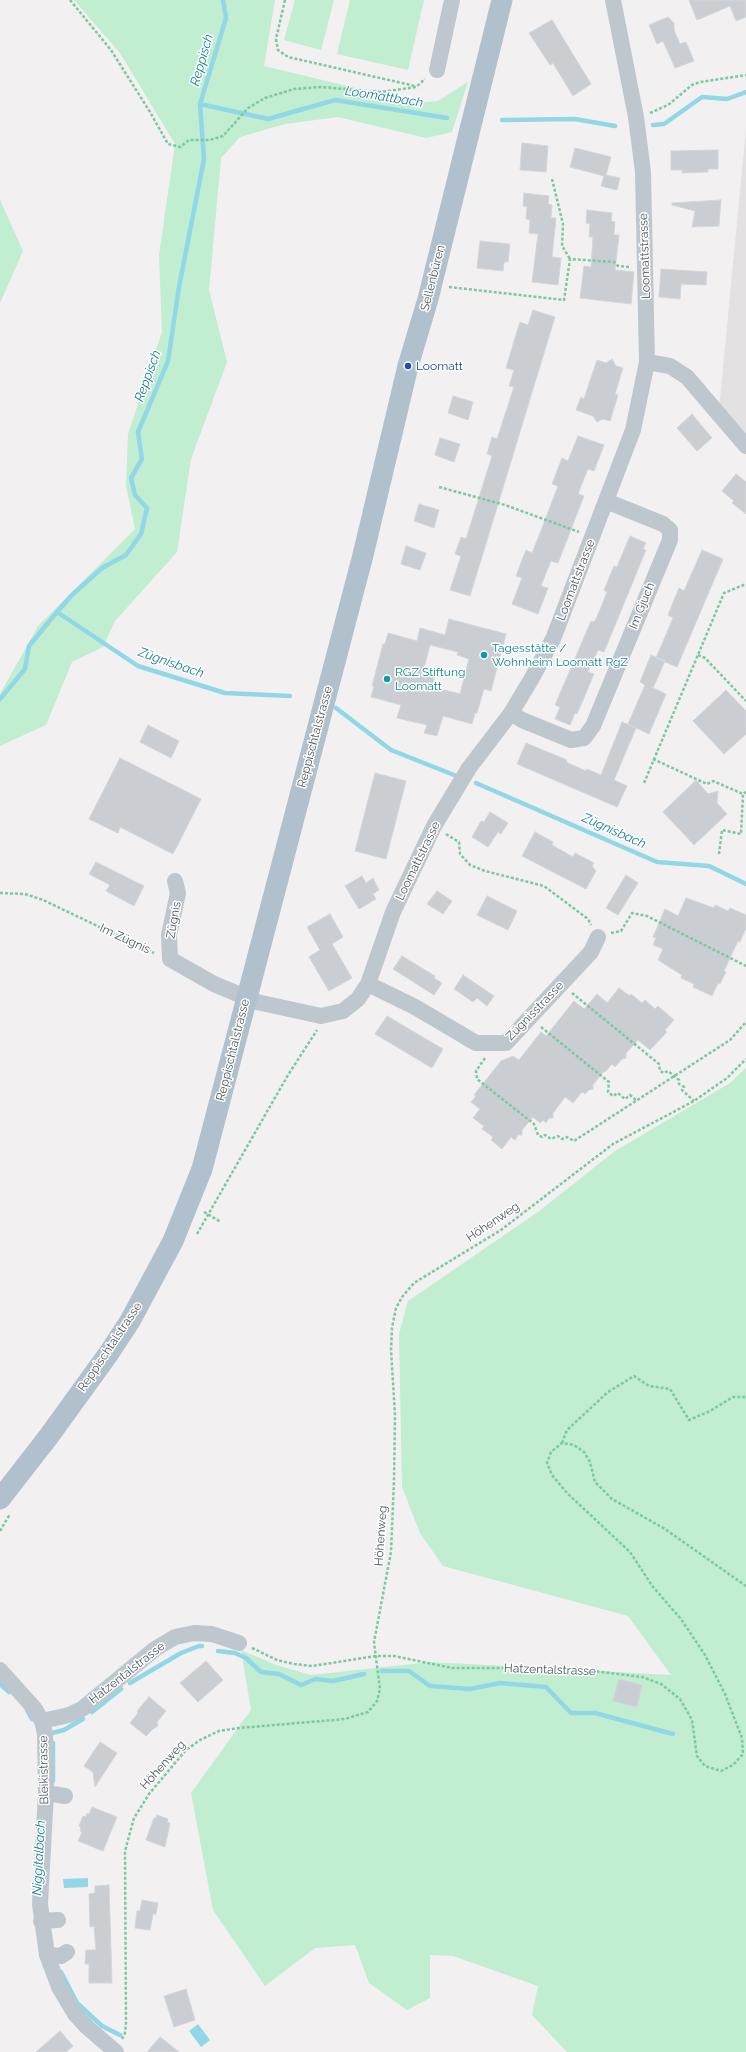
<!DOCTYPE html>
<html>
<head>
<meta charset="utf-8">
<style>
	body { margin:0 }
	canvas { display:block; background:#f2f0f0 }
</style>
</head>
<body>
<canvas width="746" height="2052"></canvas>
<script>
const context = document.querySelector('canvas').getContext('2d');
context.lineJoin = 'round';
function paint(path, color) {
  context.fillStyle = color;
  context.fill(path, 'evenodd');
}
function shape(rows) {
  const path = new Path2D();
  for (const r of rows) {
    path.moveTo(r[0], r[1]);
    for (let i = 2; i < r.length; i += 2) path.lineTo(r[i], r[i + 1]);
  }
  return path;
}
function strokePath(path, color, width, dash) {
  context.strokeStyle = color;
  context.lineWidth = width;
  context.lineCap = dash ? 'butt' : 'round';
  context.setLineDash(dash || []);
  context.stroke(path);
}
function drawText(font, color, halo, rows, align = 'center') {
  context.font = font + ' Raleway,sans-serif';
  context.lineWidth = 3;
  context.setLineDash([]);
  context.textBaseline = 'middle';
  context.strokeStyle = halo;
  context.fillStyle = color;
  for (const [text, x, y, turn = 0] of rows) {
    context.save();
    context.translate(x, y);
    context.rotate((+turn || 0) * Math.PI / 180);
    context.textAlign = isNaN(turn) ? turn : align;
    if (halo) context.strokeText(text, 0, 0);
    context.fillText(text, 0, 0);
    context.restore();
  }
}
const education = shape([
	[746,129,746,436,719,409]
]);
const green = shape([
	[74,0,275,0,264,66,418,103,438,101,468,82,452,132,426,138,338,117,285,124,240,137,221,158,209,290,227,362,191,459,177,552,115,621,103,647,72,662,46,725,0,746,0,694,38,626,135,529,126,486,128,434,162,332,159,255,175,144,120,53],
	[295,0,334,0,321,50,284,40],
	[350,0,424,0,408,70,337,54],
	[0,200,23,251,0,303],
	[746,1068,746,2052,567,2052,532,2015,538,1986,453,1956,430,1955,430,1998,407,2010,369,1983,355,1945,315,1948,265,1986,213,1910,191,1793,251,1710,241,1650,276,1665,311,1675,431,1662,671,1675,628,1616,443,1566,420,1533,402,1487,399,1334,408,1301,538,1212,615,1151,730,1083]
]);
const water = shape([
	[88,1878,88,1887,64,1888,63,1879],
	[198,2024,210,2040,201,2047,189,2031]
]);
const stream = shape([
	[200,104,268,119,335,100,447,118],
	[502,120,575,119,615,126],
	[653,125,664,124,702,97,727,99,746,92],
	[57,612,138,666,225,693,290,696],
	[0,699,25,669,29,646,57,612,72,595,102,568,126,555,141,534,147,508,135,495,131,478,142,459,138,432,168,361,179,287,204,159,200,104,226,18,223,0],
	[336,708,391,750,454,775],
	[476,783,657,862,709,866,746,884],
	[218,1651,235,1653,246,1658,261,1672,279,1674,301,1685,315,1679,333,1681,364,1674],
	[382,1671,409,1671,430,1686,470,1689,500,1683,546,1687,571,1713,595,1713,673,1734],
	[130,1683,181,1653,199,1646,202,1646],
	[0,1684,9,1692],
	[27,1710,32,1719],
	[92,1712,121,1689],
	[52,1733,64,1730,83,1719],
	[53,1743,53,1781],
	[61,1972,77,2003,102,2026,120,2035]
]);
const building = shape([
	[689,0,746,0,746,17,736,21,730,6,697,20,689,0],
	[668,17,674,23,674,30,680,44,686,42,694,61,675,68,663,41,657,44,649,25,668,17],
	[552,20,591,84,573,96,553,63,550,65,529,33,552,20],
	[522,143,548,146,546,172,520,170,522,143],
	[575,148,611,157,606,175,620,178,617,190,601,186,604,176,570,167,575,148],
	[718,150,718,169,708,169,708,172,682,173,682,170,671,170,671,151,718,150],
	[524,193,549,196,548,204,552,205,551,218,556,218,552,257,561,258,558,285,532,282,538,234,529,233,530,220,526,219,527,207,523,206,524,193],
	[721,200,719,226,692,227,695,211,672,205,672,203,721,200],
	[587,210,612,213,611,221,615,222,614,235,619,235,615,270,634,272,631,304,580,298,584,266,591,267,593,237,589,237,590,224,586,223,587,210],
	[480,241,510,244,508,262,504,262,503,271,477,268,480,241],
	[661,269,707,272,706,285,681,284,680,299,659,297,661,269],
	[533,310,555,317,470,596,450,590,461,556,455,554,461,537,466,539,492,456,487,454,492,437,497,439,514,387,509,386,514,370,506,368,514,341,520,322,528,325,533,310],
	[612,359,616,366,623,368,615,394,618,395,610,421,603,419,597,422,593,416,576,410,581,397,584,399,597,360,606,363,612,359],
	[453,396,473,402,468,420,448,413,453,396],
	[692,414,712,438,697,451,677,428,692,414],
	[578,436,604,445,594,471,588,469,583,481,578,494,584,496,558,563,551,561,546,573,541,586,548,588,538,614,512,604,522,578,516,576,526,550,532,553,542,528,558,486,552,484,562,458,568,461,578,436],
	[440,438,460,444,454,462,435,455,440,438],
	[736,474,746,482,746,514,732,503,734,501,722,491,736,474],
	[419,504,439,510,434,528,414,521,419,504],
	[630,536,646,543,643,549,646,550,604,652,598,650,588,672,594,674,577,714,575,713,570,725,555,719,560,707,555,705,591,621,594,622,597,617,607,592,604,590,614,566,617,567,630,536],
	[406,546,426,553,420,570,401,564,406,546],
	[702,550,723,559,677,667,656,658,673,618,668,615,679,588,684,591,702,550],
	[449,619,506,634,491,691,484,689,477,713,475,713,472,724,443,716,437,736,424,733,427,725,397,718,401,705,371,697,374,686,372,686,383,644,385,644,388,633,417,641,420,628,445,635,449,619],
	[430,645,458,652,457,655,469,659,460,694,436,688,437,685,433,683,435,675,427,673,428,669,424,668,430,645],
	[651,655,665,661,653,688,649,686,666,694,649,734,628,724,645,685,640,682,651,655],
	[726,690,746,711,746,734,724,754,693,721,726,690],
	[622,722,636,728,614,780,627,786,617,807,517,764,526,743,567,760,566,762,586,771,587,769,601,775,622,722],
	[148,725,179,741,171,758,140,742,148,725],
	[120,758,201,799,173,854,120,827,118,833,89,819,120,758],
	[375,773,406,781,386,859,355,851,375,773],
	[696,780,708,794,718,791,717,803,727,814,694,845,663,812,696,780],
	[490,812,508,823,501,834,498,832,488,847,472,837,481,821,484,822,490,812],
	[535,832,553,842,552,845,573,857,575,853,594,863,592,866,596,871,586,889,522,856,535,832],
	[96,862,144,886,134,906,106,891,110,885,89,874,96,862],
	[626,875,638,883,618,915,606,908,626,875],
	[362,876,366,883,373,878,379,890,373,894,376,899,359,909,345,886,362,876],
	[437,891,452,901,443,914,427,904,437,891],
	[487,896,517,911,508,930,477,915,487,896],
	[686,898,714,908,715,905,728,911,730,908,746,915,746,928,740,942,738,941,724,971,726,972,720,984,718,983,712,996,693,987,694,984,681,978,682,975,658,960,663,949,653,945,656,938,653,937,665,909,678,916,686,898],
	[330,914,343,937,332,944,352,978,329,991,309,957,320,950,307,927,330,914],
	[402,956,435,976,434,978,442,983,434,995,393,969,402,956],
	[463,975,494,996,487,1006,477,998,473,1002,454,989,463,975],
	[619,988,630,996,631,994,642,1003,645,1000,655,1009,658,1006,674,1020,665,1030,667,1032,650,1050,638,1040,626,1053,626,1058,622,1059,615,1067,612,1064,605,1072,604,1071,593,1085,593,1089,589,1090,585,1094,582,1092,573,1103,565,1097,553,1113,553,1118,549,1118,546,1123,543,1120,540,1123,533,1117,522,1130,522,1135,518,1135,515,1140,511,1137,502,1149,491,1140,493,1137,482,1129,484,1126,473,1118,480,1109,471,1102,476,1096,474,1095,501,1061,513,1056,519,1060,541,1032,546,1036,574,1001,584,1009,597,994,607,1003,619,988],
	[387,1016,443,1049,432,1068,375,1034,387,1016],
	[206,1661,223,1680,198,1702,180,1683,206,1661],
	[619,1679,642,1685,637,1707,613,1701,619,1679],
	[149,1697,166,1711,157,1722,158,1726,153,1729,146,1736,130,1723,138,1713,137,1711,149,1697],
	[100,1742,117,1753,95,1787,93,1772,84,1766,100,1742],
	[92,1807,117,1817,103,1851,78,1841,82,1832,80,1831,81,1827,79,1826,83,1816,86,1817,87,1813,89,1814,92,1807],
	[157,1815,168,1819,167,1822,170,1823,165,1847,146,1840,154,1818,156,1818,157,1815],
	[109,1885,112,1983,89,1983,89,1964,85,1964,86,1950,96,1950,94,1926,90,1927,89,1894,95,1893,95,1886,109,1885],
	[142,1900,158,1903,156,1914,153,1914,150,1930,135,1928,137,1911,140,1911,142,1900],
	[186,1989,195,2020,174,2027,164,1996,186,1989],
	[60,2031,73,2046,66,2052,36,2052,60,2031],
	[160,2037,179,2052,147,2052,160,2037]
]);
const path = shape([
	[70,0,111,50,150,112,168,144,180,147,189,140,210,140,223,136,248,108,265,98,294,89,321,87,381,92,416,87,425,79],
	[285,0,276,39,278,50,288,57,415,86],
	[650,113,668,105,692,85,700,82,746,75],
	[552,179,563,224,562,246,570,259],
	[449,287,564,300,570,259,614,262,618,266,630,267],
	[439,487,505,505,579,532],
	[698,655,705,658,746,701],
	[653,759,707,784,713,781,743,794,746,792],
	[644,783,724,593,746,584],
	[446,834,459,842,460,854,470,865,485,871,544,886,588,919,591,925],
	[719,854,722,830,741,834,743,794],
	[0,893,25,894,43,900,154,953],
	[611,933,621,931,632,913,647,916,746,966],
	[572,993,659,1064,660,1071,664,1073,668,1071,679,1080,679,1084,684,1087,682,1090,694,1101],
	[541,1027,609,1082,608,1092,613,1096,618,1093,625,1099,630,1095,637,1101],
	[485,1058,476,1071,477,1079,534,1124,538,1135,542,1137,545,1135,551,1139,558,1136,562,1139,567,1137,574,1141,730,1040,746,1022],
	[204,1212,221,1222],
	[197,1234,288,1075,317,1030],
	[562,1443,567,1430,608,1392,634,1376,649,1386,670,1389,689,1420,710,1411,733,1397,746,1397],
	[0,1531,10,1514],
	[252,1648,277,1660,294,1664,312,1666,376,1656,394,1656,452,1668,570,1668,642,1677,661,1684,680,1699,692,1720,697,1756,705,1766,721,1771,733,1765,743,1754,742,1738,725,1694,705,1655,681,1619,653,1587,630,1552,567,1493,552,1475,547,1463,551,1452,562,1443,574,1445,584,1452,590,1462,595,1482,612,1499,665,1529,746,1586],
	[122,2039,125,2033,126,2023,125,1851,134,1818,149,1794,186,1750,200,1740,219,1731,239,1728,345,1719,368,1712,377,1701,380,1689,374,1642,391,1552,394,1480,395,1415,391,1350,392,1328,396,1308,402,1297,414,1283,501,1230,613,1144,694,1101,727,1078,746,1059]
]);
const minor = shape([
	[437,70,452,0],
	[647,362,670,366,687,377,746,446],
	[511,713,522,720,571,740,584,738,593,726,670,540,670,530,663,524,606,501],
	[175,881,178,893,169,935,170,959,214,984,257,1002,321,1016,343,1011,358,999,368,984,393,912,434,826,469,768,511,713,532,678,553,639,633,430,647,362,643,172,636,117,613,0],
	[368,984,415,1007,476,1043,506,1043,591,952,598,937],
	[0,1670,35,1709,42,1721,45,1734,46,1793,40,1904,47,1955,59,1987,75,2014,87,2027,116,2052],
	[42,1721,69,1715,82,1709,155,1649,175,1637,194,1633,212,1634,239,1643],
	[46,1793,65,1796],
	[41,1921,58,1920],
	[47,1955,61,1956,67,1952]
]);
const major = shape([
	[0,1499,49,1436,109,1353,130,1321,173,1241,202,1169,363,555,408,366,428,299,502,0]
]);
const markers = [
	[408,366,4,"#1a4fb4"],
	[484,655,4,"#0f9aa8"],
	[387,679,4,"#0f9aa8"]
];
const streetNames = [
	["Loomattstrasse",645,256,-92],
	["Sellenbüren",433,278,-76],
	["Loomattstrasse",576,580,-69],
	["Im Gjuch",642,606,-68],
	["Reppischtalstrasse",315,737,-75],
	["Loomattstrasse",418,861,-64],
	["Zügnis",174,920,-80],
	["Im Zügnis",125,939,25],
	["Zügnisstrasse",535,1011,-46],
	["Reppischtalstrasse",233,1050,-76],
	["Höhenweg",493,1222,-34],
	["Reppischtalstrasse",110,1347,-56],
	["Höhenweg",381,1536,-86],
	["Hatzentalstrasse",550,1670,2],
	["Hatzentalstrasse",127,1673,-38],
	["Höhenweg",163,1765,-48],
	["Bleikistrasse",44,1770,-91]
];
const transitNames = [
	["Loomatt",416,366]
];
const cultureNames = [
	["Tagesstätte /",492,648],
	["Wohnheim Loomatt RgZ",492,662],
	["RGZ Stiftung",395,672],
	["Loomatt",395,686]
];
const waterNames = [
	["Reppisch",202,60,-74],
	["Loomattbach",384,97,9],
	["Reppisch",148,376,-70],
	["Zügnisbach",171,663,19],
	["Zügnisbach",614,831,24],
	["Niggitalbach",39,1858,-87]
];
paint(education, '#e3e1e1');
paint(green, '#c1edd1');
paint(water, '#91d7e7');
strokePath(stream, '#91d7e7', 4.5);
paint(building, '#cacdd2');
strokePath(building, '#d4d6db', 1);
strokePath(path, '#7bc9a1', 2.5, [3, 2]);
strokePath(minor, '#bfc7ce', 16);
strokePath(major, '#b1c0cd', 21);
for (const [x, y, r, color] of markers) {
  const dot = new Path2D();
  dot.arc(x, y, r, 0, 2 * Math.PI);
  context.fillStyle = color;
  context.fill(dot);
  strokePath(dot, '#fff', 1.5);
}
drawText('12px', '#49545c', '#fff', streetNames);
drawText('12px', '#164399', '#fff', transitNames, 'left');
drawText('12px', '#0d838f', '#fff', cultureNames, 'left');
drawText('italic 13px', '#157d94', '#fff', waterNames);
</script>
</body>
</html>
